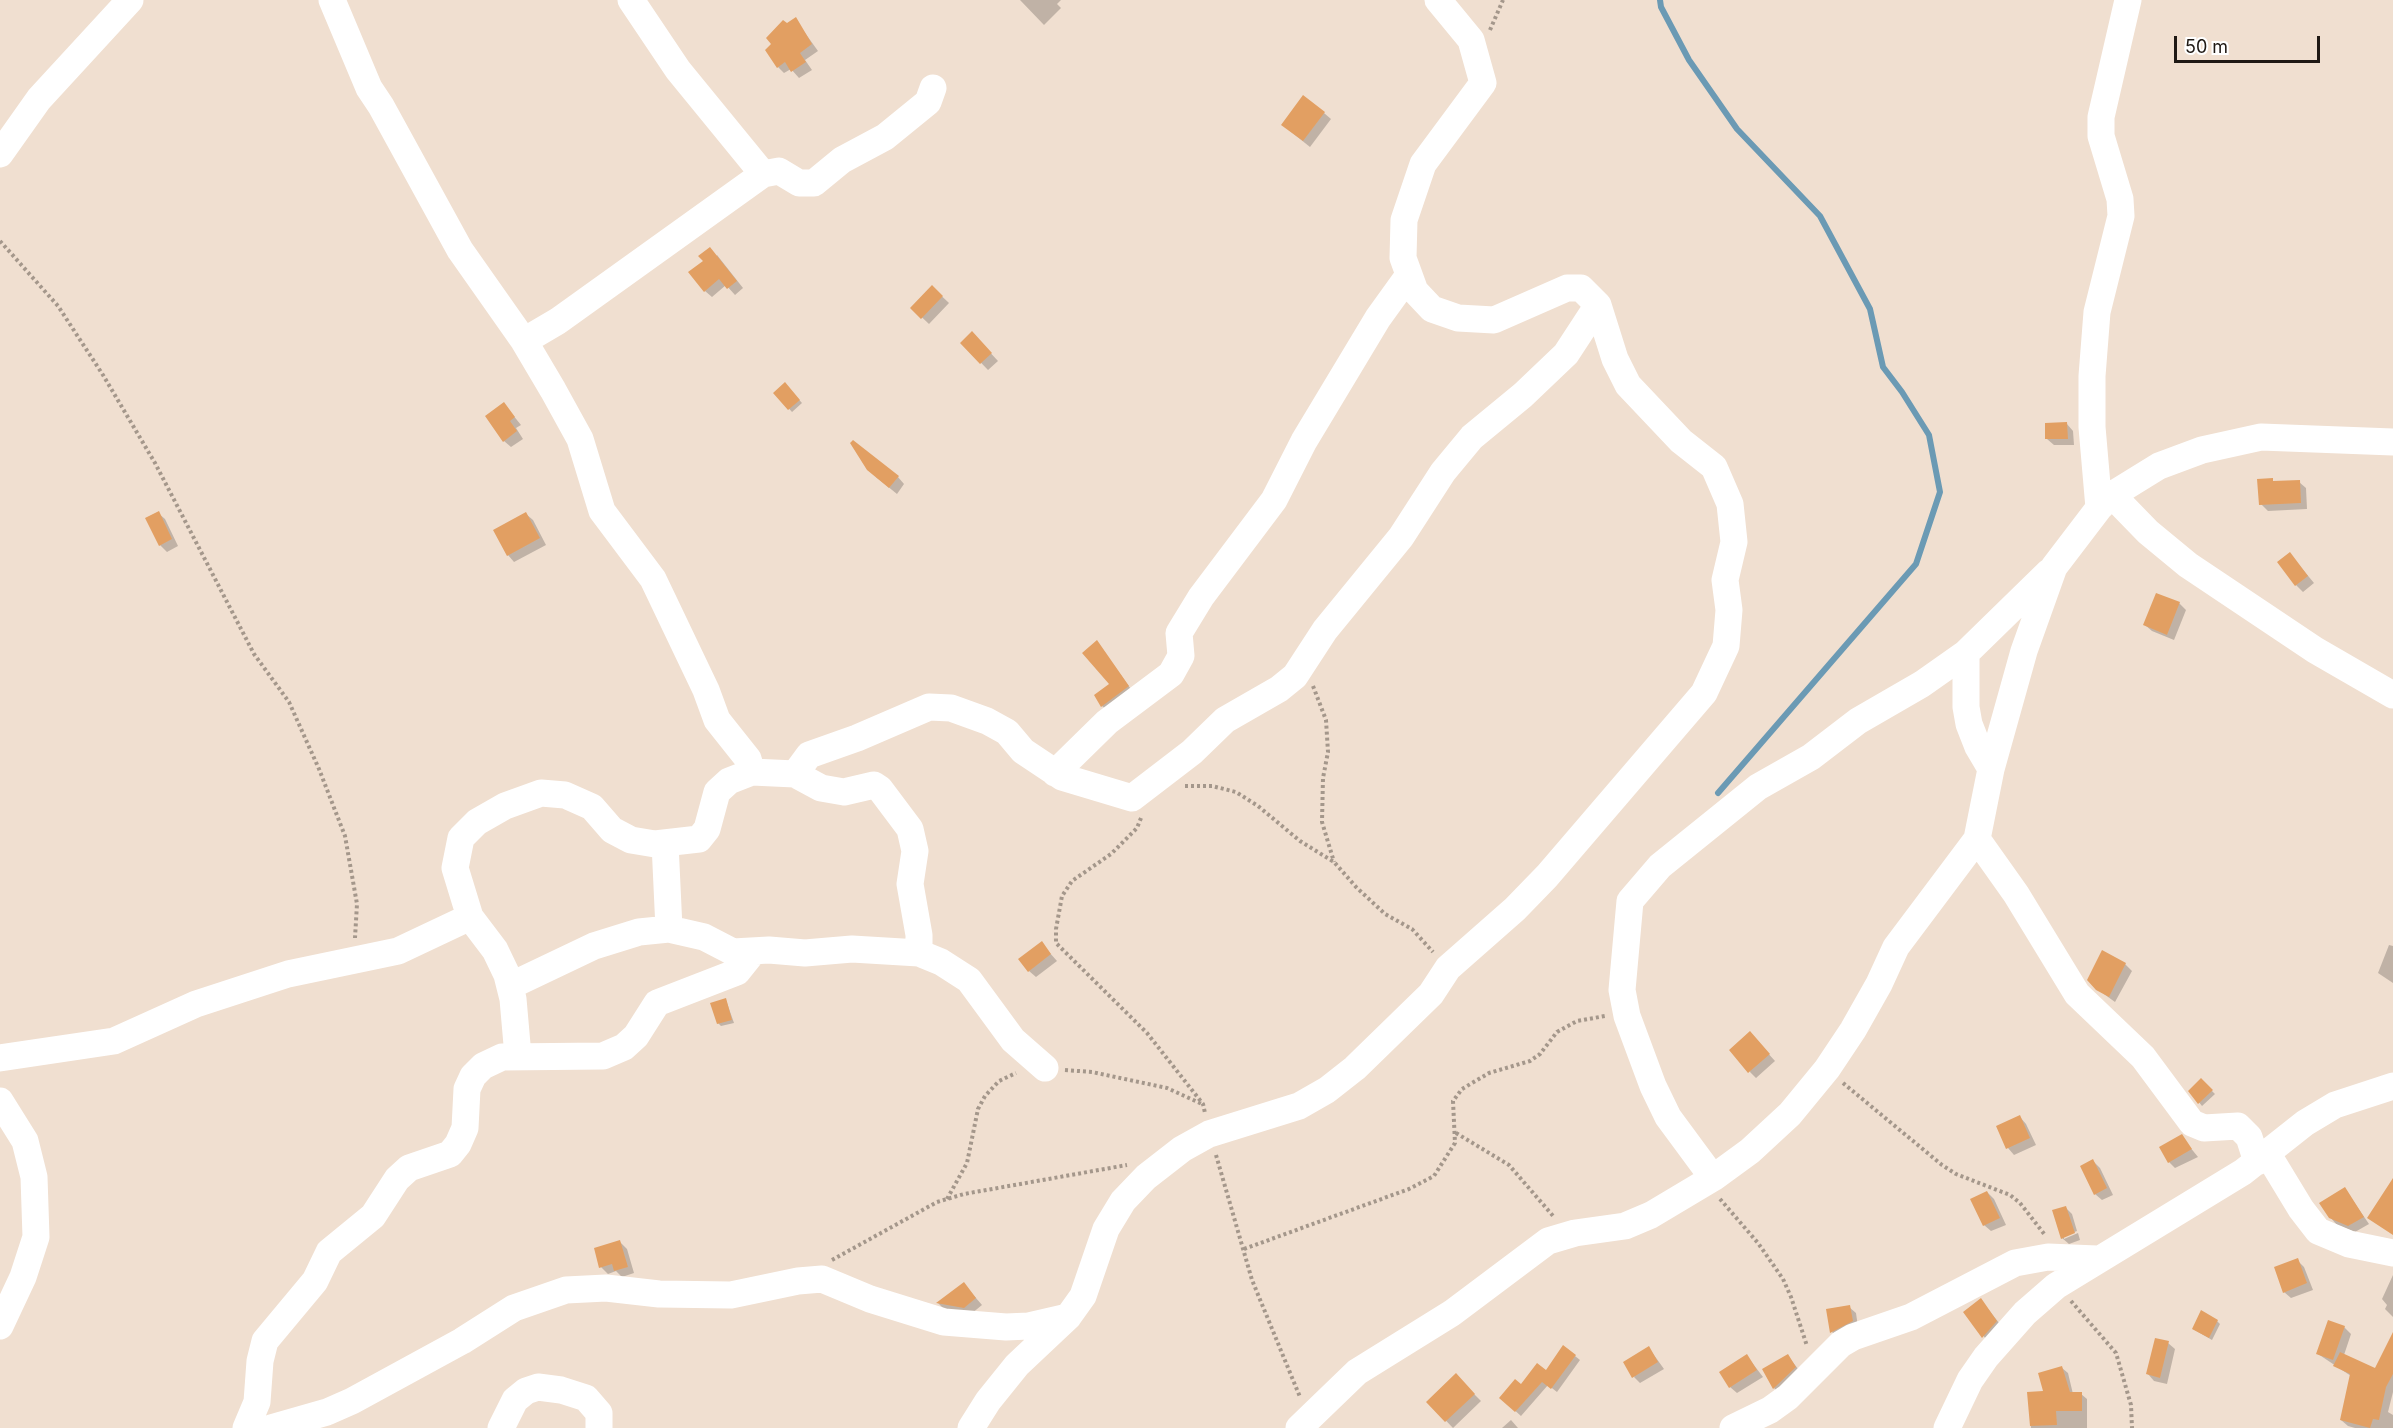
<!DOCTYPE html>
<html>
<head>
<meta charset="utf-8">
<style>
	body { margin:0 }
	#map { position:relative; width:2393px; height:1428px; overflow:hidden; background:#f0dfd0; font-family:Inter,sans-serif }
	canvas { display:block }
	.scale { position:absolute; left:2174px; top:36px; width:146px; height:27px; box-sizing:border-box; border:3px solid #1f1914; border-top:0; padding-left:8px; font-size:18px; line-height:21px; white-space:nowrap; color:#1f1914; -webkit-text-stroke:4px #fff; paint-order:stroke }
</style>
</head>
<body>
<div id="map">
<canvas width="2393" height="1428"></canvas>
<div class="scale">50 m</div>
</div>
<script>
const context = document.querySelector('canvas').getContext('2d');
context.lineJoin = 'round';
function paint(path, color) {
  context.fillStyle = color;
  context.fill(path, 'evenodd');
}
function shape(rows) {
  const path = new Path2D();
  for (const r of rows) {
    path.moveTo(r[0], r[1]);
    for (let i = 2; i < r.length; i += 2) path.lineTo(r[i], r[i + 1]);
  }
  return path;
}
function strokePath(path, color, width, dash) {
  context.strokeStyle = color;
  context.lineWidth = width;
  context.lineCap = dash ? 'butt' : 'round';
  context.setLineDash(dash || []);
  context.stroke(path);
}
const shadow = shape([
	[1020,0,1061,0,1057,4,1061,8,1044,25],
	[795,19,818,51,805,60,812,70,799,78,791,69,784,73,778,67,787,24],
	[1324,113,1331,119,1310,147,1290,131],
	[717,255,743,288,735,295,726,285,712,297,705,291],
	[932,287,949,303,929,324,912,308],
	[972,333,998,361,988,370,962,343],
	[785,384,802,403,792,412,775,393],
	[504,404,521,425,516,428,523,439,511,447,504,441],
	[2067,424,2073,431,2074,445,2054,445,2047,439],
	[876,477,898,477,904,484,897,494],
	[2299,482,2306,488,2307,509,2268,511,2261,504],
	[158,513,165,519,178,546,167,552,160,545],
	[526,514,533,520,546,545,514,562,508,555],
	[2290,554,2314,583,2303,592,2296,585],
	[2179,603,2186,610,2174,640,2152,631,2145,625],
	[1097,642,1133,692,1108,711,1102,706,1111,685],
	[1041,943,1057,961,1036,977,1029,971],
	[2389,945,2393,946,2393,983,2378,973],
	[2125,964,2132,971,2115,1002,2097,989],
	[726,1000,734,1023,721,1026,718,1023],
	[1756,1040,1775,1061,1756,1078,1750,1072],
	[2201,1080,2215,1094,2202,1106,2190,1091],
	[2020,1117,2026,1124,2036,1145,2014,1155,2008,1148],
	[2181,1136,2198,1157,2175,1168,2169,1162],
	[2093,1161,2100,1168,2113,1195,2102,1200,2095,1194],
	[2345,1189,2369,1224,2355,1232,2337,1225,2330,1217],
	[1987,1192,1994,1199,2006,1225,1991,1231,1984,1225],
	[2066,1208,2072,1214,2077,1231,2064,1236,2064,1239,2078,1233,2080,1240,2069,1244,2062,1238],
	[620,1242,627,1249,634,1273,622,1277,616,1271,608,1274,601,1267],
	[2297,1260,2304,1267,2313,1290,2291,1298,2284,1292],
	[2393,1275,2393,1317,2385,1309,2387,1305,2382,1299],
	[964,1284,982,1305,971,1314,944,1309,938,1303],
	[1981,1300,2003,1328,1989,1343,1965,1312],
	[1849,1307,1856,1313,1858,1327,1838,1338,1832,1332],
	[2217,1321,2220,1324,2212,1340,2193,1329],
	[2344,1327,2351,1334,2344,1355,2375,1369,2393,1335,2393,1392,2388,1412,2393,1415,2393,1428,2355,1428,2348,1426,2341,1420,2351,1376,2318,1354],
	[2168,1343,2175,1349,2167,1384,2154,1381,2148,1374],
	[1649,1348,1664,1369,1640,1383,1634,1377],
	[1575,1356,1580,1360,1557,1392,1548,1385,1521,1416,1501,1398],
	[1747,1356,1763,1377,1737,1393,1730,1387],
	[1788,1356,1802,1374,1780,1394,1774,1388],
	[2062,1368,2068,1373,2073,1394,2081,1394,2087,1399,2087,1428,2031,1428,2029,1393,2045,1392],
	[1456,1376,1481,1401,1453,1428,1428,1402],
	[1511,1420,1518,1428,1502,1428]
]);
const stream = shape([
	[1660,0,1661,7,1689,60,1737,129,1820,216,1870,309,1883,367,1902,392,1929,435,1940,492,1916,564,1718,793]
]);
const building = shape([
	[796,17,812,44,800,53,806,62,791,72,785,62,777,68,765,50,771,44,766,38,783,20,787,23],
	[1303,95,1325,112,1303,141,1281,125],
	[710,247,737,281,727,289,719,279,704,292,688,272,703,261,698,256],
	[932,285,943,296,921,319,910,308],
	[972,331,992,353,980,364,960,343],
	[785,382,800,400,788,410,773,393],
	[504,402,515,417,510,421,517,431,503,442,485,416],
	[2067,422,2068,439,2045,439,2045,423],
	[853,440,899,476,889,488,867,470,850,443],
	[2273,478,2273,481,2300,480,2301,503,2259,505,2257,479],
	[159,511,172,539,159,546,145,518],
	[526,512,540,538,507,556,493,530],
	[2290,552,2308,576,2295,586,2277,562],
	[2156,593,2180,602,2167,635,2143,625],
	[1097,640,1129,686,1101,707,1094,695,1109,684,1082,653],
	[1042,941,1051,954,1028,972,1018,959],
	[2102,950,2126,963,2109,997,2096,990,2087,980],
	[726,998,732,1020,717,1024,710,1003],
	[1750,1031,1770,1054,1748,1073,1729,1050],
	[2201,1078,2213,1090,2198,1104,2188,1091],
	[2020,1115,2030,1138,2006,1149,1996,1126],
	[2182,1134,2192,1149,2168,1163,2159,1147],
	[2093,1159,2107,1188,2094,1195,2080,1166],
	[2393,1178,2393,1235,2367,1218],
	[2345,1187,2364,1217,2348,1226,2329,1218,2319,1203],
	[1987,1191,2000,1218,1983,1226,1970,1199],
	[2066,1206,2075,1233,2061,1239,2052,1210],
	[620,1240,628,1267,614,1271,612,1264,599,1268,594,1248],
	[2298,1258,2307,1283,2283,1293,2274,1267],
	[964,1282,976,1298,964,1308,936,1303],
	[1981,1298,1997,1321,1982,1338,1963,1312],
	[1850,1305,1853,1321,1830,1333,1826,1309],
	[2201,1310,2218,1320,2209,1338,2192,1329],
	[2328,1320,2345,1326,2333,1360,2316,1354],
	[2393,1332,2393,1374,2386,1387,2379,1420,2373,1419,2370,1428,2340,1420,2350,1374,2333,1366,2340,1352,2375,1368],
	[2155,1338,2169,1341,2160,1378,2146,1374],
	[1563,1345,1576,1355,1551,1389,1542,1382,1515,1412,1499,1398,1515,1379,1521,1384,1537,1363,1546,1370],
	[1649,1346,1658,1362,1632,1378,1623,1362],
	[1747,1354,1757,1370,1729,1388,1719,1372],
	[1788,1354,1796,1367,1773,1389,1762,1369],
	[2062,1366,2070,1392,2082,1392,2082,1411,2056,1411,2057,1425,2030,1426,2027,1392,2043,1391,2038,1373],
	[1456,1373,1475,1394,1445,1422,1426,1402]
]);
const path = shape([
	[1490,30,1503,0],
	[0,241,58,306,103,375,155,463,254,654,289,702,319,769,345,836,357,904,355,938],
	[1313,686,1326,720,1328,752,1323,778,1322,822,1334,862],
	[1185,786,1212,786,1236,792,1258,806,1300,841,1334,862,1356,887,1385,914,1412,929,1433,952],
	[1141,818,1137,828,1111,854,1072,881,1062,896,1056,929,1056,943,1147,1033,1203,1104,1205,1113],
	[1065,1070,1092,1072,1167,1088,1202,1104],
	[1843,1083,1942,1165,1956,1174,2010,1195,2020,1203,2045,1235],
	[1456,1133,1509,1165,1554,1217],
	[1216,1155,1252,1280,1300,1397],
	[947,1199,967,1163,978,1109,985,1096,999,1081,1016,1073],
	[1720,1199,1758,1243,1783,1279,1791,1297,1807,1346],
	[1244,1249,1409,1189,1434,1176,1455,1143,1453,1101,1462,1089,1489,1073,1530,1061,1540,1054,1557,1032,1577,1021,1605,1016],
	[832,1260,937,1202,964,1194,1127,1165],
	[2071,1301,2116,1353,2131,1405,2132,1428]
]);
const minor = shape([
	[332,0,369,88,381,106,460,250,524,341,553,390,580,439,602,511,653,579,706,690,717,720,748,759,752,772],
	[631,0,678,70,763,174],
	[0,154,39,99,130,0],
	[524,341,558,321,763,174,779,171,799,183,814,183,842,160,885,137,928,102,933,88],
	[2112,495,2148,532,2188,565,2315,650,2393,695],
	[2099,508,2092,427,2092,376,2097,312,2121,216,2120,199,2101,136,2101,117,2128,0],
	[1966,653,1966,707,1969,724,1978,747,1991,769],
	[1055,773,1107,722,1171,674,1181,656,1179,633,1201,597,1274,500,1304,441,1378,318,1409,275],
	[795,774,809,755,857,738,929,707,951,708,987,721,1007,732,1023,751,1062,777,1132,798,1192,752,1225,720,1279,689,1295,676,1325,630,1401,537,1443,472,1472,437,1523,395,1566,354,1598,305],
	[1977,839,2016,894,2077,994,2143,1057,2192,1123,2204,1128,2238,1126,2249,1137,2257,1162],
	[665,843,669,929],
	[510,986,594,946,639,932,669,929,704,937,733,952,769,950,805,953,852,949,919,953,941,962,969,980,1013,1040,1045,1068],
	[518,1056,513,999,507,975,495,950,470,917,455,868,461,838,477,822,505,806,541,793,565,795,592,807,612,830,631,840,655,844,699,839,707,829,717,792,729,781,752,772,795,774,821,788,844,792,874,785,880,789,910,829,915,851,910,884,919,935,919,953],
	[0,1058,114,1041,196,1004,288,974,398,951,470,917],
	[0,1101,25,1141,34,1177,36,1237,23,1277,0,1326],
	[2267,1153,2301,1209,2318,1231,2349,1244,2393,1253],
	[1713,1178,1668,1117,1653,1086,1627,1016,1622,990,1630,901,1660,866,1758,787,1811,757,1858,721,1922,684,1966,653,2049,572],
	[246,1428,257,1402,260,1361,265,1341,315,1281,329,1252,373,1216,397,1179,409,1168,450,1154,458,1144,465,1128,467,1089,473,1076,483,1066,502,1057,603,1056,624,1047,636,1036,657,1003,737,972,753,952],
	[271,1428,327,1412,352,1401,462,1341,514,1308,566,1290,606,1288,659,1294,731,1295,798,1281,822,1279,870,1299,944,1322,1006,1327,1029,1326,1068,1317],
	[501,1428,515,1400,526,1391,538,1387,561,1390,586,1398,599,1413,599,1428],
	[971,1428,988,1401,1017,1365,1068,1317,1083,1296,1106,1229,1123,1201,1146,1177,1182,1149,1209,1134,1299,1106,1327,1090,1355,1068,1431,994,1448,968,1515,909,1547,876,1704,693,1726,646,1729,610,1725,580,1734,542,1730,504,1714,467,1681,441,1628,385,1615,359,1598,305,1581,288,1567,288,1494,320,1458,318,1432,309,1415,291,1403,258,1404,220,1423,164,1483,83,1471,40,1438,0],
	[1299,1428,1357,1372,1452,1313,1548,1241,1575,1233,1625,1226,1651,1215,1713,1178,1750,1151,1790,1114,1827,1069,1853,1030,1879,984,1896,947,1977,839,1991,769,2024,651,2054,567,2099,508,2112,495,2159,466,2202,450,2261,437,2393,442],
	[1733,1428,1770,1410,1788,1397,1841,1344,1853,1337,1911,1317,2015,1263,2048,1257,2097,1259],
	[1947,1428,1970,1380,1986,1357,2025,1313,2056,1286,2243,1172,2305,1123,2335,1105,2393,1086]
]);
paint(shadow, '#0003');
strokePath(stream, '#6b9ab4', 6);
paint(building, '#e29f62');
strokePath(path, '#a4978b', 4, [3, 3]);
strokePath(minor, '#fff', 27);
</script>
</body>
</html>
